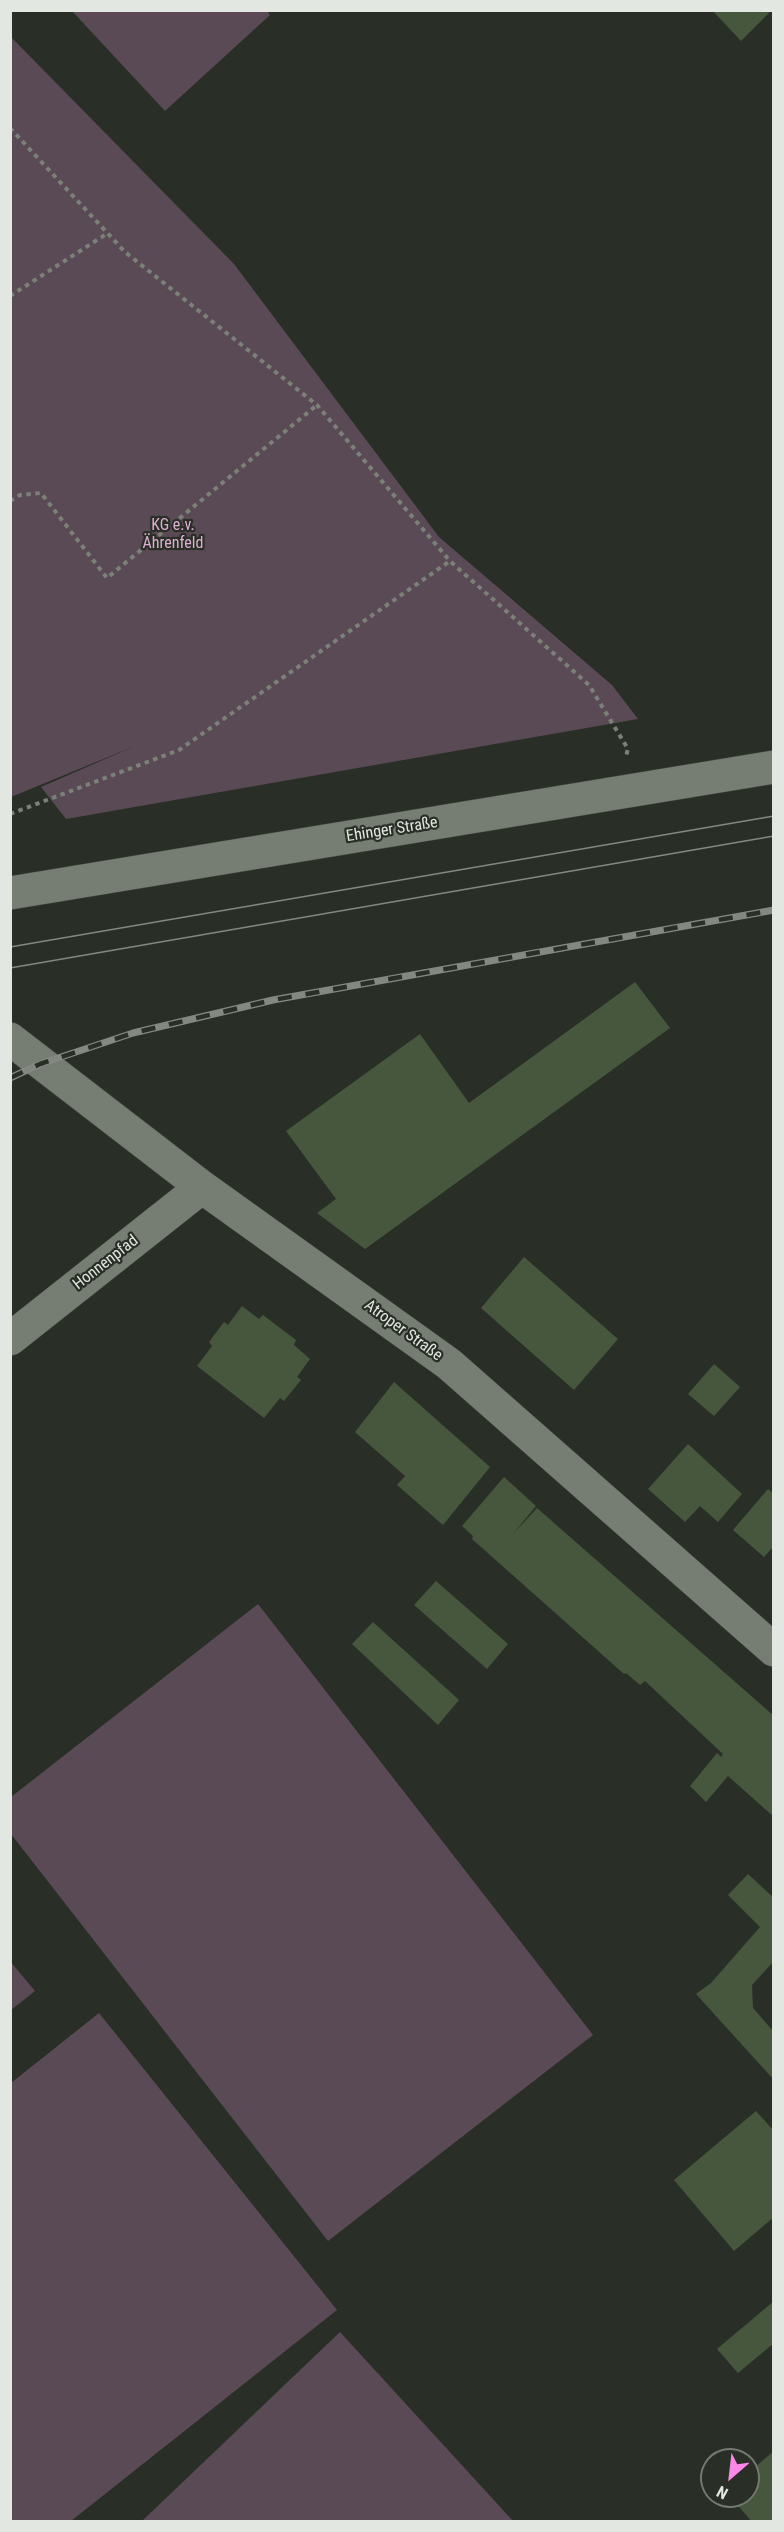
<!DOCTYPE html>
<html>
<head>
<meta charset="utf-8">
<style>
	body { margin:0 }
	#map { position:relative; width:784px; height:2532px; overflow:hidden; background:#292f26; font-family:"Roboto Condensed",sans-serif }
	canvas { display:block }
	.frame { position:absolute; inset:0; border:12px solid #e3e7e1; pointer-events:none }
	.north { position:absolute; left:700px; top:2448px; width:60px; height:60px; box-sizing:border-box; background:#292f26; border:2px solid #737971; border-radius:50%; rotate:208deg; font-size:16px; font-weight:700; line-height:24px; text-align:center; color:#e3e7e1 }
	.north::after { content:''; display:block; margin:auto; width:21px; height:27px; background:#fb87e6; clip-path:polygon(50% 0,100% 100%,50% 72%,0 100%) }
</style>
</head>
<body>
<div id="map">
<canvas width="784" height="2532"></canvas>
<div class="frame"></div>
<div class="north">N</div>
</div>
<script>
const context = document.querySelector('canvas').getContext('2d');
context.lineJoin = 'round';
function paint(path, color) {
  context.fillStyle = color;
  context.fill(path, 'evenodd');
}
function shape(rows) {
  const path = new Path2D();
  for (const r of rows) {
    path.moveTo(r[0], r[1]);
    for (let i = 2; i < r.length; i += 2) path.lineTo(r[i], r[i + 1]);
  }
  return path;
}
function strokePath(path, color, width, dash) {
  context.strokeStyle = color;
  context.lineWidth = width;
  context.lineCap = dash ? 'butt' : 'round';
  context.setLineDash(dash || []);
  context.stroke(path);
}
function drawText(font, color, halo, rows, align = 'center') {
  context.font = font + ' "Roboto Condensed",sans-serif';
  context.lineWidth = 4.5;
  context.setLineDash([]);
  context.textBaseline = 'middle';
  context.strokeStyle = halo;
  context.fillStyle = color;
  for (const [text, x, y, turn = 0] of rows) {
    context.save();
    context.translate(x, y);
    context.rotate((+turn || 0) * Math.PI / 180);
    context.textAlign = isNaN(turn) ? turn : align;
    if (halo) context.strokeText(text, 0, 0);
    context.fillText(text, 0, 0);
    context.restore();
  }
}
const green = shape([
	[266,10,270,15,165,111,72,11],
	[10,36,234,264,439,537,612,685,638,719,66,819,41,787,135,746,11,797],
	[258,1604,593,2035,328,2241,11,1834,11,1797],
	[10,1961,35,1991,11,2010,10,2010],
	[99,2013,337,2310,71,2521,11,2521,11,2083],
	[340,2332,513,2521,142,2521]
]);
const building = shape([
	[712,10,772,10,741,41],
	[635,982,670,1028,365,1249,317,1213,336,1199,286,1131,420,1034,469,1103],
	[524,1257,618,1339,574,1390,481,1308],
	[242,1306,259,1319,263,1315,296,1340,294,1345,310,1359,297,1377,301,1380,284,1401,280,1398,264,1418,197,1366,212,1346,209,1342,224,1322,228,1325],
	[714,1364,740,1387,714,1416,688,1394],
	[394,1382,490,1467,443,1525,397,1485,405,1476,355,1432],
	[688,1444,742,1494,718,1522,700,1506,685,1522,648,1489],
	[504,1477,536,1506,513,1534,537,1508,774,1716,774,1817,728,1776,706,1802,690,1786,717,1753,721,1757,723,1754,645,1681,640,1685,626,1673,624,1674,472,1539,473,1536,462,1526],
	[768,1489,774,1494,774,1546,764,1557,733,1530],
	[436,1581,508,1644,487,1669,414,1605],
	[373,1622,459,1700,438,1725,352,1644],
	[748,1874,774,1898,774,1961,752,1985,753,2008,774,2032,774,2080,696,1994,711,1983,760,1927,728,1895],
	[756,2111,774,2131,774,2217,734,2251,674,2180],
	[774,2301,774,2343,738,2373,717,2349],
	[774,2451,774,2522,752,2522,730,2496,748,2496,748,2473]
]);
const path = shape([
	[10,128,125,252,317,405,450,561,589,685,628,749,626,756],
	[10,296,108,233],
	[10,501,20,495,41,493,107,578,317,405],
	[10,814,179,750,450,561]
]);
const minor = shape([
	[10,893,774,767],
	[10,1039,202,1187,449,1364,774,1650],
	[10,1339,202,1187]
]);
const tram = shape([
	[10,947,774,816],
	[10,968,774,836]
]);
const rail = shape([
	[10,1078,40,1064,133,1033,273,1000,774,910]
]);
const parkNames = [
	["KG e.v.",173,526],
	["Ährenfeld",173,544]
];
const streetNames = [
	["Ehinger Straße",392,830,-9],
	["Honnenpfad",106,1263,-38],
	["Atroper Straße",403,1331,36]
];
paint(green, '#5a4a56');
paint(building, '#47573e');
strokePath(minor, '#484d46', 34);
strokePath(path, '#7b8078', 4, [4.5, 4.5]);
strokePath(minor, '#767d72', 33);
strokePath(tram, '#838880', 1.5);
strokePath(rail, '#838880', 7);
strokePath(rail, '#292f26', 4.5, [14]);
drawText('16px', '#deafd4', '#292f26', parkNames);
drawText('16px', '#e3e7e1', '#292f26', streetNames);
</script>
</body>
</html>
